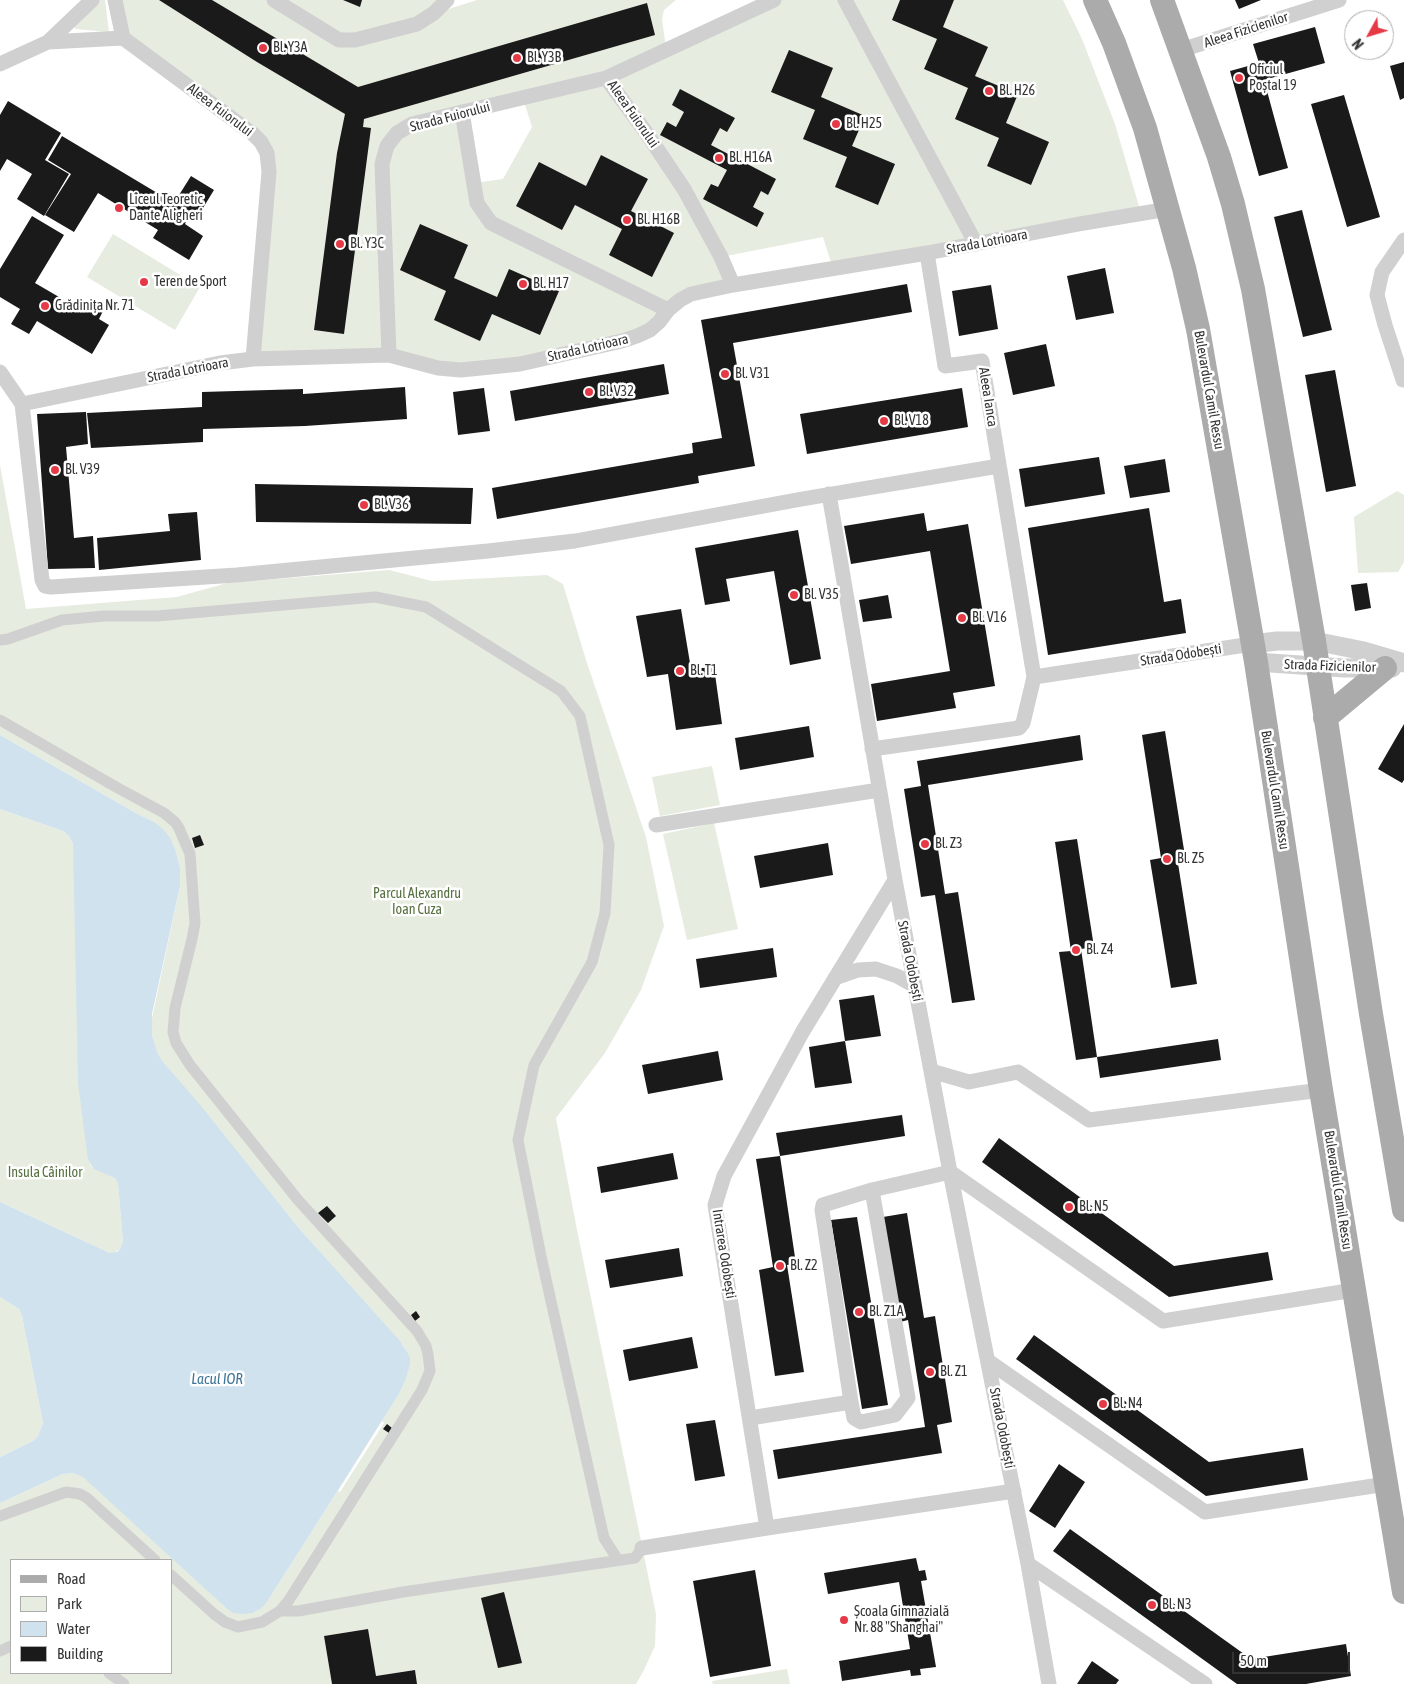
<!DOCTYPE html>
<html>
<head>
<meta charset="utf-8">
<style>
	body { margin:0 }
	#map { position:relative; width:1404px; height:1684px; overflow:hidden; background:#fff; font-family:"Asap Condensed",sans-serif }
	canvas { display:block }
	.legend { position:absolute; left:10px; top:1559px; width:162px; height:115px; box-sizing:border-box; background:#fff; border:1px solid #adadad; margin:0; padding:6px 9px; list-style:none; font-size:15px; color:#333 }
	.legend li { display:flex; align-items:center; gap:10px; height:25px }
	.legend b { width:25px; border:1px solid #adadad }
	.north { position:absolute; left:1344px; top:10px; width:50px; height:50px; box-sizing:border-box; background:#fff; border:1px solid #adadad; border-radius:50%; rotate:231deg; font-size:14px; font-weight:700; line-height:20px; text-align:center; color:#333 }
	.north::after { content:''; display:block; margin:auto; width:18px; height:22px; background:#e63946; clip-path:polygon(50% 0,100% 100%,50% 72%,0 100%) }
	.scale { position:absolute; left:1232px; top:1652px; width:118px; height:22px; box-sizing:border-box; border:2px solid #333; border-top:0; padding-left:6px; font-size:15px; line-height:18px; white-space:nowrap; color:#333; -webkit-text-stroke:4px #fff; paint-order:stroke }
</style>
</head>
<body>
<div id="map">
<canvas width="1404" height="1684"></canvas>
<ul class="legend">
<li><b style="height:6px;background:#ababab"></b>Road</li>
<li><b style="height:14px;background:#e6ecdf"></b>Park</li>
<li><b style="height:14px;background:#cfe2ee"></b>Water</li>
<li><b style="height:14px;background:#1a1a1a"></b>Building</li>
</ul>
<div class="north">N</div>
<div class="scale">50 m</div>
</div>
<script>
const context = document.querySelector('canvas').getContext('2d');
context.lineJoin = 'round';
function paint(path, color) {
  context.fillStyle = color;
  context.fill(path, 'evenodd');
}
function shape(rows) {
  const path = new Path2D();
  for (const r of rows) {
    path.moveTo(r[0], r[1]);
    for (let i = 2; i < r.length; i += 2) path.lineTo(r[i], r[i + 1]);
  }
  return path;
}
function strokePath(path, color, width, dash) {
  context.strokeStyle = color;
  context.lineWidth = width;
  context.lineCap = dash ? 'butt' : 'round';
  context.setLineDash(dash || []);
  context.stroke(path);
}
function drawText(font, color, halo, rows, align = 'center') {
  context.font = font + ' "Asap Condensed",sans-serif';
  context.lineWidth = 5;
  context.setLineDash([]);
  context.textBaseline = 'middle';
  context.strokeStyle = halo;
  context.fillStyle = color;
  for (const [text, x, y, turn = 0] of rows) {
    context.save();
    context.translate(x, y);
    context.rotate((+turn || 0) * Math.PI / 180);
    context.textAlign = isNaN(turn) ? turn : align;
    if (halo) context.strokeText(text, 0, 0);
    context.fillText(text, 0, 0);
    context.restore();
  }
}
const green = shape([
	[98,0,105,0,109,32,75,29,75,26],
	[115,0,447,0,436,13,477,0,676,0,664,10,662,19,666,49,759,0,1063,0,1082,39,1115,124,1141,213,833,269,823,237,721,257,733,285,691,294,650,330,491,368,389,355,253,359,267,153,123,38],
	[523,98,532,127,503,179,474,183,462,112],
	[113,234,200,287,175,330,87,277],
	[0,465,26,609,177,597,227,583,389,570,432,581,547,575,563,584,586,660,646,837,664,926,641,990,605,1053,556,1118,577,1230,656,1614,655,1646,644,1670,636,1684,417,1684,415,1670,376,1676,367,1629,324,1636,332,1684,0,1684,0,1503,63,1474,73,1473,84,1477,94,1485,225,1607,267,1602,399,1394,406,1379,410,1365,408,1353,403,1345,297,1226,164,1063,158,1054,152,1035,151,1023,180,886,180,868,176,852,154,822,134,812,0,735],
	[11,1560,171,1560,171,1673,11,1673],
	[1397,491,1404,495,1404,562,1398,572,1358,573,1354,517],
	[712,766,720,805,660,816,652,777],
	[0,809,63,831,69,836,73,843,88,1160,92,1167,115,1178,118,1184,123,1242,120,1249,114,1253,110,1253,0,1202],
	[714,823,738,929,687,940,663,834],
	[0,1297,19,1309,22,1316,43,1423,38,1436,33,1441,0,1457],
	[787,1669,790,1684,713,1684,712,1681]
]);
const water = shape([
	[0,735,134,812,154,822,163,829,170,838,176,852,180,868,180,886,152,1014,152,1035,158,1054,164,1063,201,1106,297,1226,400,1341,408,1353,410,1359,410,1365,406,1379,399,1394,267,1602,260,1609,252,1613,243,1614,233,1613,225,1607,83,1477,73,1473,63,1474,0,1503,0,1457,33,1441,38,1436,43,1423,22,1316,19,1309,0,1297,0,1202,110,1253,117,1252,120,1249,123,1242,118,1184,115,1178,94,1169,88,1160,78,1083,73,843,69,836,63,831,0,809]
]);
const pier = shape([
	[382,1421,384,1423,340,1492,338,1491]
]);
const building = shape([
	[159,0,212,0,358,87,647,3,655,35,364,119,363,127,371,128,344,334,314,330,337,153,345,114,257,62],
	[343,0,362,0,360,7],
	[900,0,954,0,943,27,988,47,975,76,1018,94,1006,123,1049,142,1031,185,987,166,999,138,955,119,968,88,924,69,937,39,892,20],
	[1235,0,1261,0,1239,9],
	[1315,27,1325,63,1264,80,1288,168,1259,176,1230,71,1259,63,1253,44],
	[789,50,833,68,821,97,865,116,852,146,895,164,878,205,835,187,847,157,803,139,815,110,771,92],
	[1404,62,1404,98,1400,100,1390,66],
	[680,89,735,118,727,132,720,128,711,145,776,179,768,195,761,191,753,207,764,213,757,227,703,199,711,184,718,187,727,170,660,135,667,122,676,127,684,112,672,105],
	[1344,95,1380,217,1347,227,1311,104],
	[8,101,61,133,45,160,69,174,44,216,17,199,32,174,7,159,0,171,0,115],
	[62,136,174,203,191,176,214,190,195,221,189,217,185,224,203,236,189,260,153,238,158,230,98,193,74,232,45,215,71,174,48,160],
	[601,155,648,179,631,211,674,233,652,277,609,255,622,229,575,205,562,230,516,206,539,162,586,186],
	[1302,210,1332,330,1303,337,1274,217],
	[32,216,64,235,35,283,83,311,88,303,103,311,99,319,109,325,92,354,37,321,29,334,11,324,20,309,0,297,0,269],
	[420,224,468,245,454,278,497,297,509,269,559,291,540,335,492,314,480,341,434,320,446,291,400,270],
	[1105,268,1114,313,1076,320,1067,276],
	[907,284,912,312,733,343,755,466,698,476,699,483,497,519,492,488,693,453,692,443,722,438,701,320],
	[991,285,998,329,959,336,952,291],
	[1046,344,1055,386,1013,395,1004,353],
	[664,364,669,394,515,421,510,391],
	[1335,370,1356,486,1326,492,1305,375],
	[405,387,407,419,305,426,203,429,203,442,91,448,87,413,202,407,202,392,303,389,303,394],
	[484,388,490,431,458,435,453,392],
	[962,388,968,427,807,454,800,414],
	[86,412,88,444,66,447,74,538,93,536,95,568,48,569,37,414],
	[1099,457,1105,494,1025,507,1019,469],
	[1165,459,1170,492,1130,498,1124,466],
	[255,484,473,488,471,524,256,522],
	[1149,508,1164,602,1181,599,1186,633,1048,655,1028,528],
	[197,512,201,560,99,570,97,538,170,531,168,514],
	[924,513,927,531,968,524,995,686,953,693,956,708,877,721,871,684,950,671,930,551,851,564,844,526],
	[798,530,821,659,790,665,774,571,726,579,730,601,705,605,695,548],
	[1367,583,1371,608,1355,611,1351,585],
	[888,595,892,618,863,622,859,600],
	[681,609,691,669,714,667,722,724,676,730,668,674,647,677,636,616],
	[1404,724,1404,780,1402,783,1378,769],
	[809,726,814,757,740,770,735,738],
	[1165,731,1185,856,1177,857,1197,984,1171,988,1150,860,1161,858,1142,735],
	[1080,735,1083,760,928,785,945,894,958,892,975,1000,952,1003,935,895,921,897,904,789,921,786,917,761],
	[200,835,204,845,195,848,192,838],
	[1077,839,1094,947,1081,949,1097,1057,1076,1060,1059,952,1071,951,1055,842],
	[828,843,833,875,760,888,754,856],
	[773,948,777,977,700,988,696,959],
	[874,995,881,1036,845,1041,839,1000],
	[1218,1039,1221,1060,1100,1078,1097,1057],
	[845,1041,852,1083,815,1088,809,1047],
	[718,1051,723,1080,648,1094,642,1065],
	[902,1115,905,1136,780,1156,776,1133],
	[999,1138,1174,1266,1268,1252,1273,1280,1169,1297,982,1162],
	[673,1153,678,1179,601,1193,597,1167],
	[780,1156,796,1264,787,1265,804,1372,775,1376,759,1270,773,1267,756,1159],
	[327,1206,336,1216,328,1223,318,1213],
	[907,1213,924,1318,935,1316,952,1422,937,1425,942,1453,778,1479,773,1450,925,1427,908,1320,900,1322,883,1217],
	[857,1217,888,1405,862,1409,831,1220],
	[679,1248,683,1276,610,1288,605,1260],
	[416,1311,420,1317,415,1321,411,1315],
	[1034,1335,1209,1462,1303,1448,1308,1480,1206,1496,1016,1359],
	[692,1337,698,1368,629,1381,623,1350],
	[715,1420,725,1476,695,1481,686,1424],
	[387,1424,392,1428,389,1433,383,1429],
	[1059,1464,1085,1482,1055,1528,1029,1511],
	[1070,1529,1251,1659,1346,1644,1351,1676,1306,1684,1237,1684,1053,1551],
	[916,1558,919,1571,925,1570,927,1580,921,1581,936,1667,920,1669,921,1675,911,1676,910,1670,842,1681,839,1661,910,1649,899,1582,828,1594,824,1573],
	[755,1570,771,1666,710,1677,693,1581],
	[504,1592,522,1663,498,1668,481,1598],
	[368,1629,376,1676,415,1670,417,1684,332,1684,324,1636],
	[1092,1661,1119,1680,1116,1684,1077,1684]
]);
const pedestrian = shape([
	[0,640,8,639,62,620,104,616,157,616,375,597,426,607,561,691,580,716,609,845,605,913,592,962,534,1065,518,1140,542,1261,604,1538,618,1560],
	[0,720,116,787,164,813,175,822,179,828,190,854,195,923,192,939,175,1008,173,1032,176,1043,190,1065,298,1200,417,1331,426,1346,428,1354,430,1371,422,1390,289,1600,280,1611,262,1622,238,1627,225,1622,214,1614,171,1575],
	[0,1516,66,1492,80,1494,87,1498,155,1560],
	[280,1611,298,1611,403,1592,635,1558,642,1548],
	[0,1651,11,1646],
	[109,1673,124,1684]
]);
const minor = shape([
	[115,0,123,38],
	[274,0,339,40,355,40,417,24,434,13,447,0],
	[845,0,976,244],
	[48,42,123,38,253,134,261,142,267,153,269,172,253,359],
	[1181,50,1339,0],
	[0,64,48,42,92,0],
	[606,78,645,131,684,189,721,257,733,285],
	[462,112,477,203,491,223,668,310],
	[1404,240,1382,272,1377,295,1385,325,1403,380,1404,380],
	[927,253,945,366,982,361,1034,677],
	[389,355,382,164,387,146,397,133,412,124,606,78,774,0],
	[0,372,22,404,42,580,45,586,51,587,237,575,488,551,575,541,802,499,999,466],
	[22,404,220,363,253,359,389,355,438,368,461,370,520,364,622,341,637,336,650,330,659,322,668,310,680,300,691,294,733,285,927,253,1079,224,1168,209],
	[829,494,895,880,950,1172,1028,1564,1049,1684],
	[872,749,1019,728,1023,723,1034,677,1252,644],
	[656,825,879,790],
	[895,880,803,1031,724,1176,715,1205,767,1528,1014,1491],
	[835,978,858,970,876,969,897,976,915,986],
	[931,1071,969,1082,1018,1072,1089,1120,1321,1090],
	[988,1361,1205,1512,1386,1484],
	[851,1402,854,1418,861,1422,895,1415,908,1398,872,1190],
	[750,1418,851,1402,822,1210,823,1205,872,1190,950,1172,1163,1321,1354,1290],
	[642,1548,767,1528],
	[1028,1564,1205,1684]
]);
const tertiary = shape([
	[1252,644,1277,641,1314,641,1364,651,1404,663],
	[1256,662,1344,668,1392,668]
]);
const primary = shape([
	[1095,0,1114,43,1145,128,1184,268,1198,329,1256,662,1321,1090,1404,1592],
	[1162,0,1219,157,1233,204,1253,289,1314,641,1371,1014,1404,1210],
	[1325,718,1385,668]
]);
const markers = [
	[263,48,5,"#e63946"],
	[517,58,5,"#e63946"],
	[1239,78,5,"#e63946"],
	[989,91,5,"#e63946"],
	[836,124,5,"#e63946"],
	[719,158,5,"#e63946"],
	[119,208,5,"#e63946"],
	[627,220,5,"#e63946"],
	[340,244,5,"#e63946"],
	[144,282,5,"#e63946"],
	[523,284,5,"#e63946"],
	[45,306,5,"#e63946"],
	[725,374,5,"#e63946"],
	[589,392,5,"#e63946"],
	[884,421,5,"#e63946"],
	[55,470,5,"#e63946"],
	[364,505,5,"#e63946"],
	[794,595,5,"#e63946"],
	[962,618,5,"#e63946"],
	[680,671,5,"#e63946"],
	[925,844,5,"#e63946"],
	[1167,859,5,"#e63946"],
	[1076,950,5,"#e63946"],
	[1069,1207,5,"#e63946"],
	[780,1266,5,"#e63946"],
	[859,1312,5,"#e63946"],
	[930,1372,5,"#e63946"],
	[1103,1404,5,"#e63946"],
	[1152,1605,5,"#e63946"],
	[844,1620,5,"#e63946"]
];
const streetNames = [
	["Aleea Fizicienilor",1246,30,-18],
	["Aleea Fuiorului",220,110,37],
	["Aleea Fuiorului",633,114,55],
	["Strada Fuiorului",450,117,-15],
	["Strada Lotrioara",987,242,-11],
	["Strada Lotrioara",588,348,-13],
	["Strada Lotrioara",188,370,-11],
	["Bulevardul Camil Ressu",1209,390,80],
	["Aleea Ianca",988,397,81],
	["Strada Odobești",1181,655,-9],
	["Strada Fizicienilor",1330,666,2],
	["Bulevardul Camil Ressu",1275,790,81],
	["Strada Odobești",910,961,79],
	["Bulevardul Camil Ressu",1338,1190,81],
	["Intrarea Odobești",724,1254,81],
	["Strada Odobești",1002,1428,79]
];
const poiNames = [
	["Bl. Y3A",273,48],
	["Bl. Y3B",527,58],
	["Oficiul",1249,70],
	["Poștal 19",1249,86],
	["Bl. H26",999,91],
	["Bl. H25",846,124],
	["Bl. H16A",729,158],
	["Liceul Teoretic",129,200],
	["Dante Aligheri",129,216],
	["Bl. H16B",637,220],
	["Bl. Y3C",350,244],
	["Teren de Sport",154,282],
	["Bl. H17",533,284],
	["Grădinița Nr. 71",55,306],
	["Bl. V31",735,374],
	["Bl. V32",599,392],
	["Bl. V18",894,421],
	["Bl. V39",65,470],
	["Bl. V36",374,505],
	["Bl. V35",804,595],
	["Bl. V16",972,618],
	["Bl. T1",690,671],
	["Bl. Z3",935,844],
	["Bl. Z5",1177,859],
	["Bl. Z4",1086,950],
	["Bl. N5",1079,1207],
	["Bl. Z2",790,1266],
	["Bl. Z1A",869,1312],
	["Bl. Z1",940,1372],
	["Bl. N4",1113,1404],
	["Bl. N3",1162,1605],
	["Școala Gimnazială",854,1612],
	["Nr. 88 \"Shanghai\"",854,1628]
];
const parkNames = [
	["Parcul Alexandru",417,894],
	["Ioan Cuza",417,910],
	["Insula Câinilor",45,1173]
];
const waterNames = [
	["Lacul IOR",217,1379]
];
paint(green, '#e6ecdf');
paint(water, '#cfe2ee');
paint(pier, '#fff');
paint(building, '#1a1a1a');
strokePath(pedestrian, '#d0d0d0', 11);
strokePath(minor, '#d0d0d0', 15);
strokePath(tertiary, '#d0d0d0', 19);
strokePath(primary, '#ababab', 24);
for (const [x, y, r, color] of markers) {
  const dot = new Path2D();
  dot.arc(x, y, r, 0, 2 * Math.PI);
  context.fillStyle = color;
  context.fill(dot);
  strokePath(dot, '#fff', 2);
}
drawText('14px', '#333', '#fff', streetNames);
drawText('14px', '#333', '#fff', poiNames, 'left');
drawText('14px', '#56703f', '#fff', parkNames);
drawText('italic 15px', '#3f7597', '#fff', waterNames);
</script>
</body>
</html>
